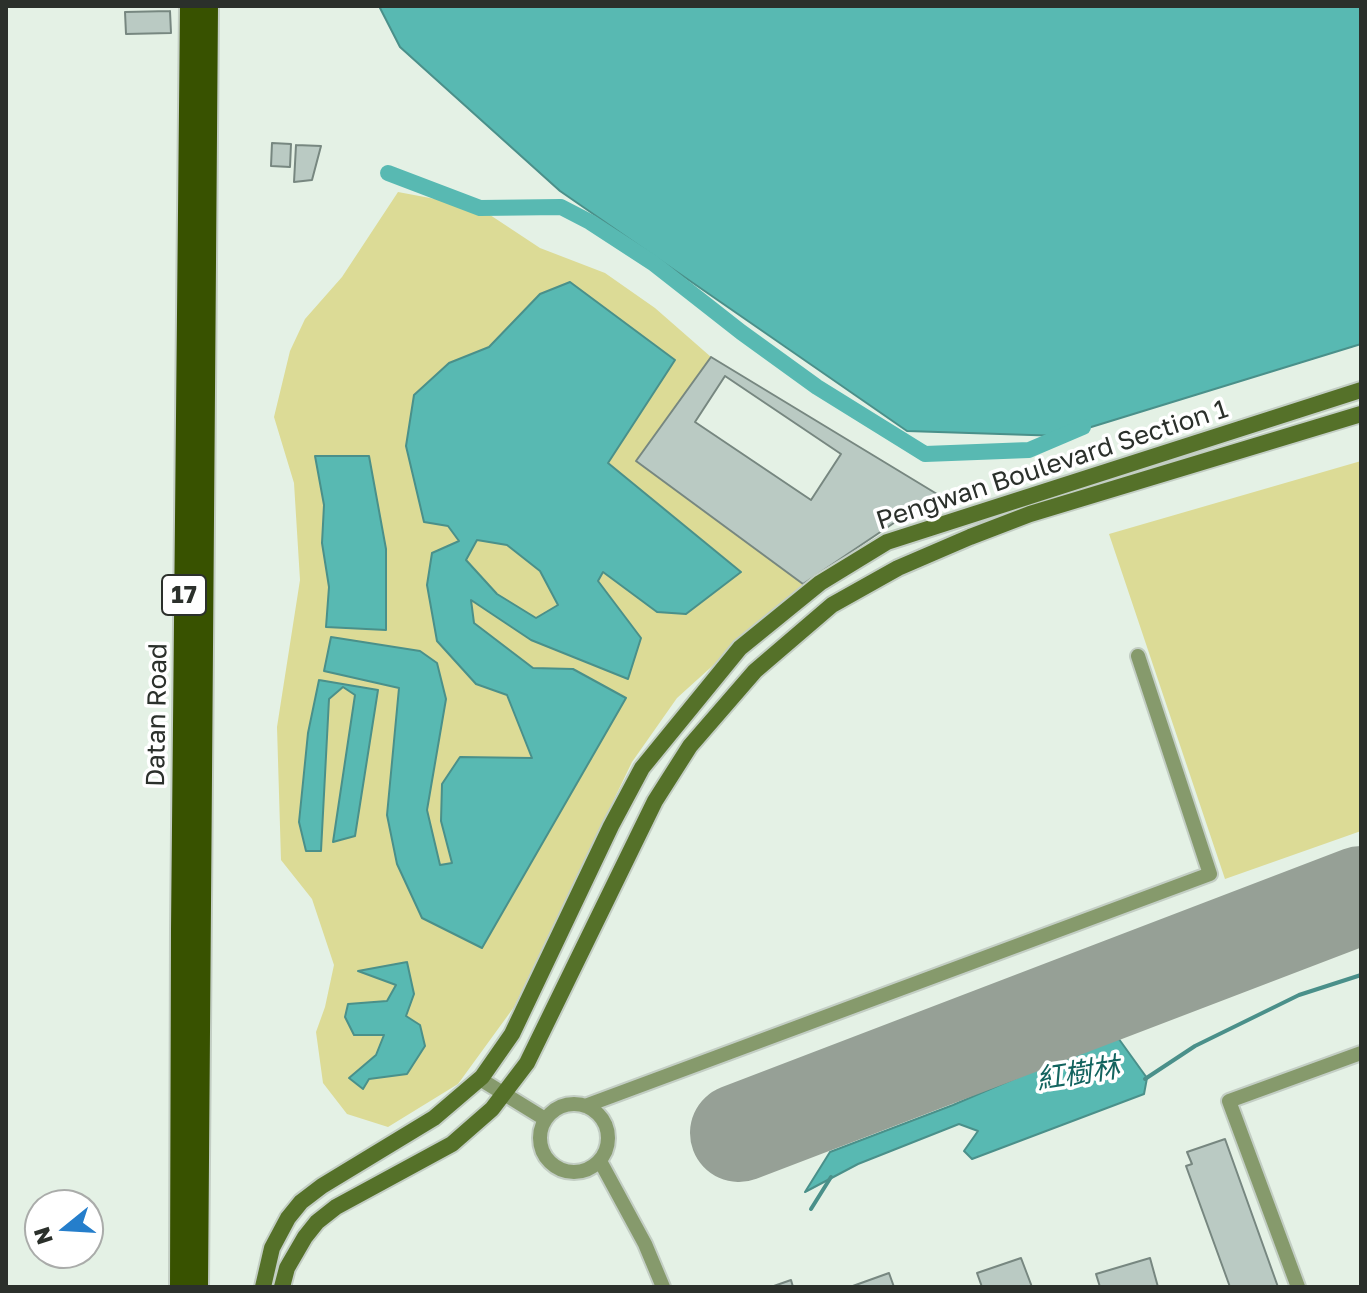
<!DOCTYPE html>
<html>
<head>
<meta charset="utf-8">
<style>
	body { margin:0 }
	#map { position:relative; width:1367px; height:1293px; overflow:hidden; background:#e4f1e5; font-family:"Golos Text",sans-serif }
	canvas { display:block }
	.frame { position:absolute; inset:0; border:8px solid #2b302b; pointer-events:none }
	.north { position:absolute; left:24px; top:1189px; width:80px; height:80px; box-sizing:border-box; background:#fff; border:2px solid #aaacaa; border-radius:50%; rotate:252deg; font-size:22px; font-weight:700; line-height:32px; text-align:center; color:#2b302b }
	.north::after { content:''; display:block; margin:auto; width:28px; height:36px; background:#257ecb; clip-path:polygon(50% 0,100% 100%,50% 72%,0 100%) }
</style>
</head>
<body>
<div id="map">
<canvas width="1367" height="1293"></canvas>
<div class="frame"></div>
<div class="north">N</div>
</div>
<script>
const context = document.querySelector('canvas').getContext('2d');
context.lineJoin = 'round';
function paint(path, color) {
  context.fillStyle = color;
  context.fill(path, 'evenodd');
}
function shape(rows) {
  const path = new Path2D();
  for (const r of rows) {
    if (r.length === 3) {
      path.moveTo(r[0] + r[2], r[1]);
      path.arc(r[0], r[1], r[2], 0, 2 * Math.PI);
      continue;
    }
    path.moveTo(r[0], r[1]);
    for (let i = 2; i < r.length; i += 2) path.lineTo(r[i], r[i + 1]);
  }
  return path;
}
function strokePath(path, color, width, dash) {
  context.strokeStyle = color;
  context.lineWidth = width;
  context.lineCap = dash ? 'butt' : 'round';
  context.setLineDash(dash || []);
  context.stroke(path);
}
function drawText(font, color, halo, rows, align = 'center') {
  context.font = font + ' "Golos Text","Noto Sans TC",sans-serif';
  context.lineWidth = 7;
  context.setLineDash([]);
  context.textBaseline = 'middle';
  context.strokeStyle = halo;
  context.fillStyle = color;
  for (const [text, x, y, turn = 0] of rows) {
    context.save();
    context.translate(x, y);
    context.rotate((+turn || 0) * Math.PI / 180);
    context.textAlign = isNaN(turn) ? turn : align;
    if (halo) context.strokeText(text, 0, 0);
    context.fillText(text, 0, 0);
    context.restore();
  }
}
const green = shape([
	[398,192,478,207,540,248,605,273,655,308,711,357,636,461,803,584,677,698,632,762,514,1007,458,1084,388,1127,347,1114,323,1083,316,1032,325,1007,334,965,312,899,281,860,277,727,300,580,294,483,274,417,290,351,305,319,342,277],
	[1361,461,1361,831,1225,879,1109,534]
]);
const water = shape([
	[379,6,1361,6,1361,344,1062,436,907,431,560,191,400,47,379,6],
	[570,282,675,360,608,463,741,572,686,614,657,612,603,572,598,581,641,638,628,679,531,640,471,600,474,623,533,668,573,669,626,698,482,948,422,918,397,864,387,815,399,688,324,671,331,637,420,651,437,663,446,699,427,810,440,865,452,863,441,821,442,784,460,757,532,758,507,695,476,684,437,641,427,585,432,553,459,541,448,526,424,522,406,446,414,395,449,363,489,347,540,294,570,282],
	[477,540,507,545,540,571,558,605,536,618,497,594,466,560,477,540],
	[315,456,369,456,386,549,386,630,326,627,329,587,322,543,324,505,315,456],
	[319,680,378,690,355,836,333,842,355,695,343,687,329,699,321,851,306,851,299,822,308,733,319,680],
	[407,962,414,994,406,1016,420,1025,425,1046,407,1074,369,1079,363,1089,349,1078,376,1055,384,1035,354,1035,345,1017,348,1004,387,1001,396,985,358,971,407,962],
	[1116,1035,1147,1078,1144,1094,972,1159,964,1151,978,1131,959,1124,858,1164,805,1192,830,1152,953,1105,1116,1035]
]);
const stream = shape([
	[1145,1079,1195,1046,1299,995,1361,975],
	[811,1209,831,1177]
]);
const canal = shape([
	[388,173,480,208,561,207,590,222,653,263,741,332,817,387,925,454,1029,450,1083,427]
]);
const runway = shape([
	[739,1133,1361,895]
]);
const building = shape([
	[170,11,171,33,126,34,125,12,170,11],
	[272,143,291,144,290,167,271,166,272,143],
	[296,145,321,146,312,180,294,182,296,145],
	[711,357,937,494,803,584,636,461,711,357],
	[725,376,841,454,811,500,695,422,725,376],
	[1225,1139,1278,1287,1230,1287,1186,1166,1192,1164,1187,1152,1225,1139],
	[1021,1258,1032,1287,982,1287,977,1273,1021,1258],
	[1150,1258,1158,1287,1100,1287,1096,1274,1150,1258],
	[889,1273,894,1287,850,1287,889,1273],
	[791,1280,793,1287,771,1287,791,1280]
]);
const street = shape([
	[480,1079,545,1119],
	[574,1138,34],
	[585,1106,1210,874,1138,656],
	[600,1161,645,1244,663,1287],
	[1298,1287,1229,1101,1361,1053]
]);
const secondary = shape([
	[263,1287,272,1248,288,1218,301,1202,322,1186,434,1118,482,1077,512,1034,611,826,642,768,740,648,820,583,887,542,1361,390],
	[282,1287,287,1268,305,1237,317,1222,336,1207,452,1144,492,1109,527,1063,655,801,690,746,755,671,832,605,898,568,970,537,1030,514,1361,414]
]);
const primary = shape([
	[180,1287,181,929,190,6],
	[198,1287,208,6]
]);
const shields = [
	[184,595,44]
];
const shieldNames = [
	["17",184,595]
];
const streetNames = [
	["Pengwan Boulevard Section 1",1052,465,-18],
	["Datan Road",157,715,-89]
];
const waterNames = [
	["紅樹林",1078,1074,-9]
];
paint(green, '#dcdb96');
paint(water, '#58b9b2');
strokePath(water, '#4a908a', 2);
strokePath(stream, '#4a908a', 4);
strokePath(canal, '#58b9b2', 16);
strokePath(runway, '#96a096', 98);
paint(building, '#bacac3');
strokePath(building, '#778780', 2);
strokePath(street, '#c3cec4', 18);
strokePath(secondary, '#c3cec4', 20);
strokePath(primary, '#c3cec4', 24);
strokePath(street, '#869a6c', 14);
strokePath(secondary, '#557129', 16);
strokePath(primary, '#385200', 20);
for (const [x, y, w] of shields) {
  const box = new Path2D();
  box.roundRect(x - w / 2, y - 20, w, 40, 6);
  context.fillStyle = '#fff';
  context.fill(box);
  strokePath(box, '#2b302b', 2);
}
drawText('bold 24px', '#2b302b', null, shieldNames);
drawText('26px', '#2b302b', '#fff', streetNames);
drawText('italic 28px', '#13645f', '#fff', waterNames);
</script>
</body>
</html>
